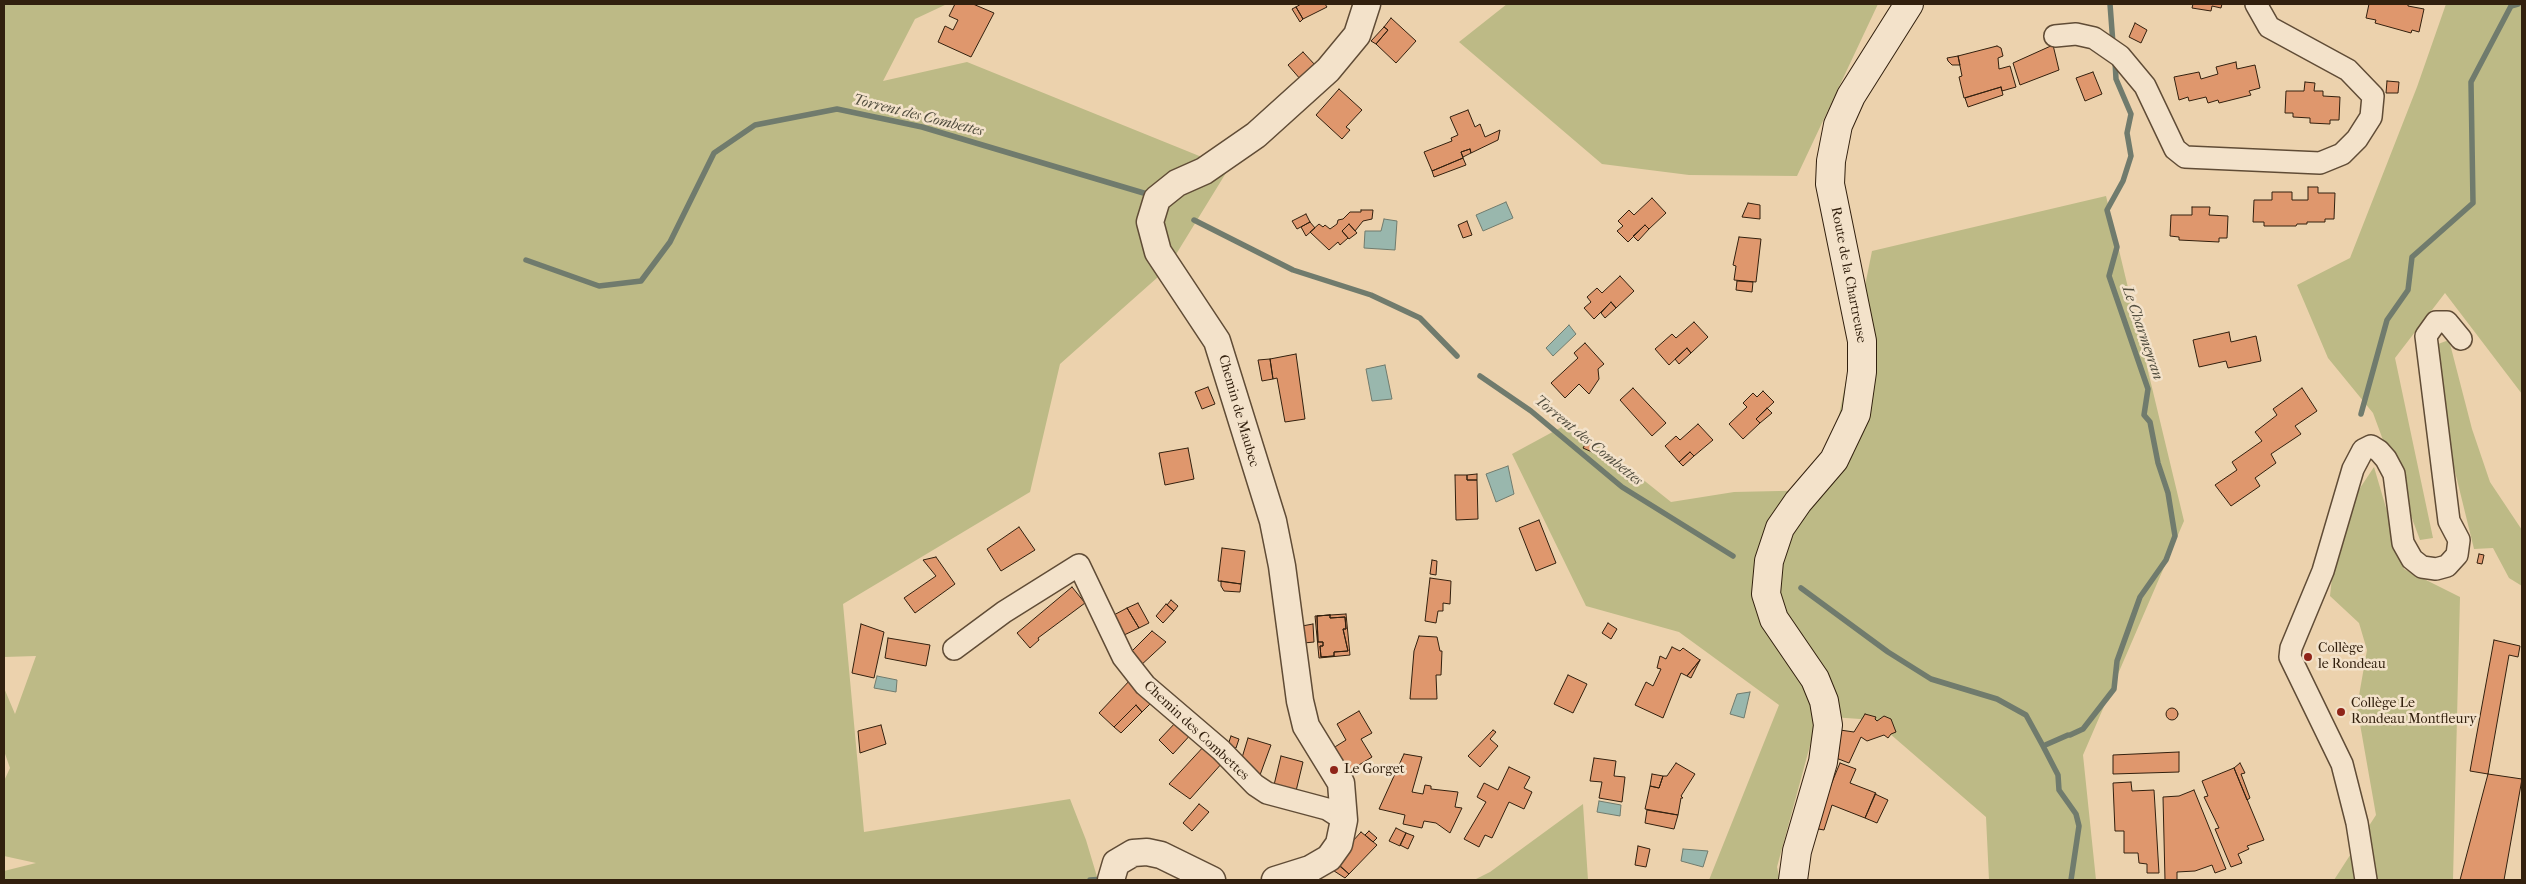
<!DOCTYPE html>
<html>
<head>
<meta charset="utf-8">
<style>
	body { margin:0 }
	#map { position:relative; width:2526px; height:884px; overflow:hidden; background:#ecd2ad; font-family:"IM FELL French Canon",serif }
	canvas { display:block }
	.frame { position:absolute; inset:0; border:5px solid #32200e; pointer-events:none }
</style>
</head>
<body>
<div id="map">
<canvas width="2526" height="884"></canvas>
<div class="frame"></div>
</div>
<script>
const context = document.querySelector('canvas').getContext('2d');
context.lineJoin = 'round';
function paint(path, color) {
  context.fillStyle = color;
  context.fill(path, 'evenodd');
}
function shape(rows) {
  const path = new Path2D();
  for (const r of rows) {
    if (r.length === 3) {
      path.moveTo(r[0] + r[2], r[1]);
      path.arc(r[0], r[1], r[2], 0, 2 * Math.PI);
      continue;
    }
    path.moveTo(r[0], r[1]);
    for (let i = 2; i < r.length; i += 2) path.lineTo(r[i], r[i + 1]);
  }
  return path;
}
function strokePath(path, color, width, dash) {
  context.strokeStyle = color;
  context.lineWidth = width;
  context.lineCap = dash ? 'butt' : 'round';
  context.setLineDash(dash || []);
  context.stroke(path);
}
function drawText(font, color, halo, rows, align = 'center') {
  context.font = font + ' "IM FELL French Canon",serif';
  context.lineWidth = 5;
  context.setLineDash([]);
  context.textBaseline = 'middle';
  context.strokeStyle = halo;
  context.fillStyle = color;
  for (const [text, x, y, turn = 0] of rows) {
    context.save();
    context.translate(x, y);
    context.rotate((+turn || 0) * Math.PI / 180);
    context.textAlign = isNaN(turn) ? turn : align;
    if (halo) context.strokeText(text, 0, 0);
    context.fillText(text, 0, 0);
    context.restore();
  }
}
const green = shape([
	[4,4,947,4,915,19,883,81,967,62,1229,168,1167,269,1060,364,1030,492,843,604,864,832,1070,799,1086,840,1098,880,4,880,4,871,36,863,4,856,4,781,10,768,4,751,4,688,15,714,36,656,4,657],
	[1507,4,1878,4,1797,176,1689,175,1602,164,1459,42],
	[2446,4,2522,4,2522,394,2445,293,2395,358,2433,538,2420,540,2373,413,2328,358,2297,285,2350,258,2417,87],
	[2106,196,2184,521,2083,755,2096,880,1989,880,1986,817,1874,720,1818,716,1777,867,1780,880,1709,880,1779,705,1679,632,1586,606,1512,454,1571,422,1671,502,1734,492,1824,490,1872,251],
	[2449,340,2472,429,2490,482,2522,530,2522,586,2509,578,2493,548,2474,549,2449,447,2438,344],
	[2374,467,2404,569,2460,597,2453,880,2334,880,2376,815,2357,707,2367,650,2359,623,2330,596,2338,521],
	[1583,804,1588,880,1474,880,1490,872]
]);
const water = shape([
	[1506,202,1513,218,1483,231,1476,215,1506,202],
	[1384,219,1397,221,1395,250,1364,248,1365,231,1381,231,1384,219],
	[1569,325,1576,334,1553,356,1546,348,1569,325],
	[1385,365,1392,399,1372,401,1366,369,1385,365],
	[1508,466,1514,494,1496,502,1486,474,1508,466],
	[877,676,897,680,896,692,874,688,877,676],
	[1750,692,1744,718,1730,714,1737,694,1750,692],
	[1599,801,1621,805,1620,816,1597,812,1599,801],
	[1683,849,1708,851,1703,867,1681,861,1683,849]
]);
const stream = shape([
	[2110,4,2113,44],
	[1194,220,1293,270,1371,295,1420,318,1457,356],
	[526,260,599,286,641,281,670,242,714,153,755,125,837,109,922,127,1147,194],
	[1480,376,1531,411,1622,487,1733,556],
	[2361,414,2387,320,2408,290,2412,257,2473,203,2471,82,2511,6,2518,4],
	[1801,588,1888,652,1931,679,1997,699,2026,715,2043,746],
	[2068,735,2043,746,2058,775,2059,790,2076,814,2079,826,2071,880],
	[2070,735,2083,729,2114,689,2117,661,2140,597,2166,560,2175,536,2168,493,2158,463,2150,422,2144,415,2148,389,2109,276,2117,247,2107,210,2123,181,2131,156,2127,133,2131,114,2116,79,2115,61],
	[1090,880,1105,879]
]);
const building = shape([
	[955,4,973,4,994,13,971,57,938,42,945,26,953,30,958,20,949,16,955,4],
	[1301,4,1325,4,1327,7,1303,19,1296,7,1301,4],
	[2193,4,2222,4,2221,8,2212,6,2211,11,2192,8,2193,4],
	[2369,4,2408,4,2408,6,2424,9,2419,32,2412,30,2411,33,2375,23,2376,20,2366,18,2369,4],
	[1296,7,1303,19,1300,22,1292,9,1296,7],
	[1391,18,1416,41,1396,63,1376,44,1388,30,1384,27,1391,18],
	[2135,23,2147,30,2141,43,2129,37,2135,23],
	[1384,27,1388,30,1376,44,1371,41,1384,27],
	[2053,45,2059,70,2020,85,2013,63,2053,45],
	[1997,46,2001,48,2003,56,1998,58,1999,69,2010,66,2016,87,2002,91,2001,87,1964,98,1959,77,1962,76,1958,56,1997,46],
	[1303,52,1316,66,1301,80,1288,65,1303,52],
	[1958,56,1960,65,1952,65,1948,61,1947,58,1958,56],
	[2236,62,2237,69,2255,65,2260,88,2249,91,2251,95,2219,103,2218,100,2208,103,2206,97,2189,101,2188,97,2179,100,2174,77,2199,72,2201,79,2218,74,2216,67,2236,62],
	[2093,72,2102,94,2085,101,2076,78,2093,72],
	[2387,81,2399,82,2398,93,2386,93,2387,81],
	[2305,82,2315,83,2314,91,2323,91,2323,96,2340,97,2339,120,2330,120,2330,124,2310,123,2310,118,2293,117,2293,113,2285,113,2286,91,2304,91,2305,82],
	[2001,87,2003,95,1968,107,1965,98,2001,87],
	[1339,89,1362,110,1346,127,1350,130,1342,139,1316,115,1339,89],
	[1468,110,1475,127,1480,124,1485,137,1500,130,1498,140,1471,153,1470,149,1461,152,1463,158,1432,171,1424,152,1452,141,1451,138,1458,135,1450,117,1468,110],
	[1470,149,1471,153,1463,157,1461,152,1470,149],
	[1463,158,1466,165,1434,177,1432,171,1463,158],
	[2308,187,2318,187,2318,193,2335,193,2334,219,2325,219,2325,222,2307,222,2307,224,2297,224,2296,226,2264,226,2264,222,2253,222,2254,200,2272,200,2272,192,2292,192,2292,200,2308,200,2308,187],
	[1652,198,1666,213,1649,229,1645,225,1628,242,1617,231,1623,226,1618,221,1629,210,1634,215,1652,198],
	[1748,203,1760,205,1760,219,1742,217,1748,203],
	[2192,207,2210,207,2209,215,2228,216,2227,238,2219,238,2219,242,2179,240,2179,237,2170,236,2171,215,2192,215,2192,207],
	[1361,210,1373,210,1372,219,1363,221,1355,231,1349,224,1342,231,1348,238,1340,245,1338,242,1329,250,1310,232,1319,224,1323,227,1325,225,1330,229,1337,224,1338,220,1343,219,1350,212,1361,212,1361,210],
	[1306,214,1310,222,1297,229,1292,221,1306,214],
	[1467,221,1472,235,1463,238,1458,225,1467,221],
	[1310,222,1315,228,1306,236,1301,227,1310,222],
	[1349,224,1357,233,1349,239,1342,231,1349,224],
	[1645,225,1649,229,1638,241,1633,236,1645,225],
	[1739,237,1761,239,1756,282,1734,280,1736,266,1733,265,1739,237],
	[1620,276,1634,291,1616,308,1611,302,1594,319,1584,308,1591,302,1587,297,1597,288,1602,293,1620,276],
	[1737,281,1753,282,1752,292,1736,290,1737,281],
	[1611,302,1616,308,1605,318,1601,313,1611,302],
	[1694,322,1708,337,1691,353,1687,348,1669,365,1655,349,1672,334,1676,338,1694,322],
	[2229,332,2231,342,2256,336,2261,361,2228,368,2226,361,2199,367,2193,340,2229,332],
	[1585,343,1604,364,1598,369,1599,379,1589,394,1579,384,1565,398,1551,383,1578,358,1574,353,1585,343],
	[1687,348,1691,353,1679,364,1675,359,1687,348],
	[1296,354,1305,419,1285,422,1277,378,1273,379,1270,359,1296,354],
	[1270,359,1273,379,1262,381,1258,360,1270,359],
	[1208,387,1215,404,1202,409,1195,392,1208,387],
	[1633,388,1666,423,1652,436,1620,400,1633,388],
	[2302,388,2317,411,2295,426,2301,434,2271,454,2276,463,2255,478,2260,486,2231,506,2215,485,2237,470,2232,462,2262,441,2255,432,2277,415,2273,409,2302,388],
	[1763,391,1774,402,1756,419,1760,423,1743,439,1729,424,1747,407,1743,403,1753,393,1757,397,1763,391],
	[1767,408,1772,413,1760,423,1756,419,1767,408],
	[1698,424,1713,440,1694,456,1690,452,1679,462,1665,446,1676,436,1680,440,1698,424],
	[1587,441,1596,446,1592,452,1583,448,1587,441],
	[1188,448,1194,479,1165,485,1159,453,1188,448],
	[1690,452,1694,456,1683,466,1679,462,1690,452],
	[1477,474,1477,480,1467,480,1467,475,1477,474],
	[1455,475,1467,475,1467,480,1477,480,1478,519,1456,520,1455,475],
	[1539,520,1556,563,1536,571,1519,528,1539,520],
	[1019,527,1035,550,1001,571,987,549,1019,527],
	[1222,548,1245,551,1241,584,1218,581,1222,548],
	[2479,554,2484,555,2482,564,2477,563,2479,554],
	[936,557,955,584,915,613,904,598,936,576,923,560,936,557],
	[1432,560,1437,561,1436,575,1430,574,1432,560],
	[1430,578,1451,581,1450,604,1443,603,1443,611,1438,611,1436,623,1425,621,1430,578],
	[1221,581,1241,584,1240,592,1224,591,1221,586,1221,581],
	[1072,587,1085,603,1038,638,1039,640,1030,648,1017,633,1072,587],
	[1171,600,1178,606,1174,611,1167,605,1171,600],
	[1138,603,1149,623,1139,628,1127,608,1138,603],
	[1166,604,1174,611,1163,623,1156,616,1166,604],
	[1127,608,1139,628,1122,636,1112,616,1127,608],
	[1346,614,1350,655,1319,658,1315,616,1346,614],
	[1330,615,1330,618,1345,617,1346,629,1343,629,1348,651,1334,652,1334,656,1321,657,1320,646,1323,646,1323,642,1318,642,1317,616,1330,615],
	[1330,615,1330,618,1345,617,1346,629,1343,629,1348,651,1334,652,1334,656,1321,657,1320,646,1323,646,1323,642,1318,642,1317,616,1330,615],
	[1608,623,1617,629,1611,639,1602,633,1608,623],
	[861,624,884,632,874,678,852,673,861,624],
	[1313,624,1314,642,1304,643,1302,626,1313,624],
	[1152,631,1166,642,1139,667,1130,653,1152,631],
	[1419,636,1437,637,1440,651,1442,651,1441,675,1436,675,1437,699,1410,699,1414,651,1419,636],
	[888,638,930,645,926,666,885,658,888,638],
	[2494,640,2520,646,2518,657,2509,655,2488,774,2470,771,2494,640],
	[1672,647,1680,651,1683,648,1700,660,1687,676,1681,673,1663,718,1635,705,1646,682,1653,686,1661,669,1657,668,1660,656,1666,659,1672,647],
	[1700,660,1691,678,1687,676,1700,660],
	[1568,675,1587,684,1573,713,1554,704,1568,675],
	[1132,678,1153,701,1142,712,1136,705,1114,727,1099,713,1132,678],
	[1136,705,1142,712,1121,733,1114,727,1136,705],
	[2172,714,6],
	[1359,711,1372,733,1361,739,1372,757,1344,774,1330,750,1346,740,1337,724,1359,711],
	[1865,714,1876,717,1875,719,1877,721,1884,716,1891,719,1896,732,1891,734,1888,738,1884,735,1867,741,1861,737,1849,763,1836,758,1840,730,1854,732,1865,714],
	[1178,720,1193,732,1173,754,1159,740,1178,720],
	[881,725,886,744,860,753,858,731,881,725],
	[1493,730,1496,732,1490,739,1498,746,1480,767,1468,756,1493,730],
	[1231,736,1239,739,1236,748,1228,745,1231,736],
	[1248,738,1271,745,1260,775,1241,761,1248,738],
	[1206,744,1223,762,1190,799,1169,784,1206,744],
	[2179,752,2179,772,2113,774,2113,755,2179,752],
	[1404,754,1422,757,1412,792,1423,794,1425,785,1431,786,1431,789,1458,792,1455,807,1462,808,1450,833,1436,823,1424,821,1422,828,1403,824,1405,815,1379,809,1404,754],
	[1281,756,1303,762,1296,791,1274,785,1281,756],
	[1594,758,1616,761,1614,776,1625,777,1622,802,1599,798,1602,782,1590,781,1594,758],
	[1676,763,1695,774,1681,796,1683,798,1681,798,1678,815,1645,809,1650,786,1659,788,1663,776,1667,776,1676,763],
	[1840,763,1856,769,1850,783,1876,793,1865,818,1832,805,1824,830,1813,828,1840,763],
	[2240,763,2245,773,2241,774,2250,798,2247,800,2234,768,2240,763],
	[1509,767,1530,777,1524,788,1532,792,1524,809,1509,802,1492,838,1485,835,1479,847,1464,839,1486,802,1477,797,1484,783,1498,790,1509,767],
	[2234,768,2264,840,2247,846,2249,849,2238,854,2242,863,2231,867,2215,829,2219,828,2204,797,2208,796,2202,781,2234,768],
	[1652,774,1663,776,1659,788,1650,786,1652,774],
	[2488,774,2522,779,2504,880,2460,880,2488,774],
	[2131,782,2132,791,2154,790,2159,873,2147,873,2147,864,2139,863,2138,853,2124,853,2124,831,2115,831,2113,783,2131,782],
	[2194,790,2226,869,2215,873,2212,865,2195,871,2177,872,2177,880,2165,880,2163,797,2179,796,2194,790],
	[1875,794,1888,800,1877,823,1865,818,1875,794],
	[1199,804,1209,812,1192,831,1183,823,1199,804],
	[1647,810,1678,815,1674,829,1645,823,1647,810],
	[1396,828,1406,833,1400,846,1389,841,1396,828],
	[1369,831,1377,838,1373,842,1365,835,1369,831],
	[1361,832,1377,845,1349,874,1335,861,1361,832],
	[1406,833,1414,836,1408,849,1400,845,1406,833],
	[1638,846,1650,849,1646,867,1635,865,1638,846],
	[1336,863,1349,874,1345,878,1331,869,1336,863]
]);
const minor = shape([
	[2055,36,2076,34,2094,38,2120,56,2145,86,2175,149,2185,157,2320,163,2342,154,2357,139,2371,117,2373,96,2348,70,2269,27,2256,4],
	[954,649,1004,612,1079,565,1123,657,1145,685,1221,750,1255,785,1267,793,1327,809,1344,820],
	[2366,880,2357,823,2342,764,2290,657,2291,648,2323,571,2353,469,2363,450,2371,446,2379,451,2386,459,2394,474,2403,543,2412,559,2422,567,2436,569,2447,566,2457,555,2459,540,2449,521,2426,336,2436,322,2447,322,2461,339]
]);
const tertiary = shape([
	[1111,880,1116,863,1133,853,1147,852,1161,855,1212,880],
	[1275,880,1310,869,1329,858,1339,844,1344,820,1341,783,1306,726,1300,701,1282,566,1273,521,1217,341,1158,252,1150,222,1157,199,1177,183,1204,171,1256,135,1328,70,1357,35,1367,4]
]);
const secondary = shape([
	[1793,880,1797,851,1823,762,1828,725,1824,701,1815,679,1774,619,1766,594,1769,561,1780,528,1798,502,1834,460,1856,414,1862,372,1862,341,1830,184,1831,161,1838,125,1851,96,1909,4]
]);
const markers = [
	[2308,657,5,"#8f2418"],
	[2341,712,5,"#8f2418"],
	[1334,770,5,"#8f2418"]
];
const streetNames = [
	["Route de la Chartreuse",1848,275,79],
	["Chemin de Maubec",1238,411,74],
	["Chemin des Combettes",1196,731,43]
];
const poiNames = [
	["Collège",2318,649],
	["le Rondeau",2318,665],
	["Collège Le",2351,704],
	["Rondeau Montfleury",2351,720],
	["Le Gorget",1344,770]
];
const waterNames = [
	["Torrent des Combettes",918,116,14],
	["Le Charmeyran",2142,333,71],
	["Torrent des Combettes",1588,441,39]
];
paint(green, '#bdba86');
paint(water, '#99b7ad');
strokePath(water, '#707b6d', 1);
strokePath(stream, '#707b6d', 5.5);
paint(building, '#df976d');
strokePath(building, '#32200e', 1);
strokePath(minor, '#604c36', 24);
strokePath(tertiary, '#604c36', 29);
strokePath(secondary, '#32200e', 30);
strokePath(minor, '#f3e2ca', 21);
strokePath(tertiary, '#f3e2ca', 26);
strokePath(secondary, '#f3e2ca', 28);
for (const [x, y, r, color] of markers) {
  const dot = new Path2D();
  dot.arc(x, y, r, 0, 2 * Math.PI);
  context.fillStyle = color;
  context.fill(dot);
  strokePath(dot, '#f3e2ca', 2);
}
drawText('14px', '#32200e', '#f3e2ca', streetNames);
drawText('14px', '#32200e', '#f3e2ca', poiNames, 'left');
drawText('italic 15px', '#514d3e', '#f3e2ca', waterNames);
</script>
</body>
</html>
